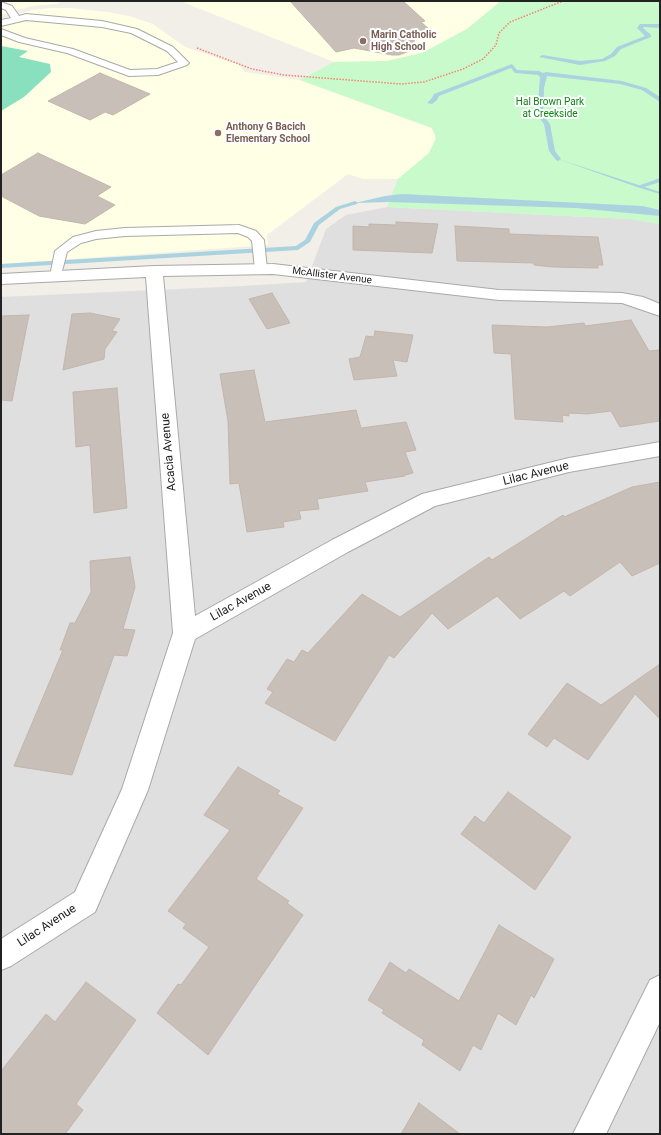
<!DOCTYPE html>
<html>
<head>
<meta charset="utf-8">
<style>
	body { margin:0 }
	#map { position:relative; width:661px; height:1135px; overflow:hidden; background:#f2efe9; font-family:Roboto,sans-serif }
	canvas { display:block }
	.frame { position:absolute; inset:0; border:2px solid #222; pointer-events:none }
</style>
</head>
<body>
<div id="map">
<canvas width="661" height="1135"></canvas>
<div class="frame"></div>
</div>
<script>
const context = document.querySelector('canvas').getContext('2d');
context.lineJoin = 'round';
function paint(path, color) {
  context.fillStyle = color;
  context.fill(path, 'evenodd');
}
function shape(rows) {
  const path = new Path2D();
  for (const r of rows) {
    path.moveTo(r[0], r[1]);
    for (let i = 2; i < r.length; i += 2) path.lineTo(r[i], r[i + 1]);
  }
  return path;
}
function strokePath(path, color, width, dash) {
  context.strokeStyle = color;
  context.lineWidth = width;
  context.lineCap = dash ? 'butt' : 'round';
  context.setLineDash(dash || []);
  context.stroke(path);
}
function drawText(font, color, halo, rows, align = 'center') {
  context.font = font + ' Roboto,sans-serif';
  context.lineWidth = 4;
  context.setLineDash([]);
  context.textBaseline = 'middle';
  context.strokeStyle = halo;
  context.fillStyle = color;
  for (const [text, x, y, turn = 0] of rows) {
    context.save();
    context.translate(x, y);
    context.rotate((+turn || 0) * Math.PI / 180);
    context.textAlign = isNaN(turn) ? turn : align;
    if (halo) context.strokeText(text, 0, 0);
    context.fillText(text, 0, 0);
    context.restore();
  }
}
const residential = shape([
	[387,207,630,219,660,224,660,1134,1,1134,1,297,243,286,306,282,326,229,346,215]
]);
const education = shape([
	[1,1,63,1,56,4,32,6,1,15],
	[180,1,501,1,467,29,422,53,387,61,334,62],
	[50,8,70,8,107,12,129,16,153,24,185,47,239,65,245,72,300,80,432,128,436,138,429,153,398,179,363,179,348,174,267,235,268,245,1,264,1,19,32,10]
]);
const park = shape([
	[501,1,660,1,660,224,630,219,387,207,398,179,429,153,436,138,432,128,300,80,334,62,387,61,422,53,467,29]
]);
const pitch = shape([
	[1,46,28,51,19,57,50,64,51,72,24,97,1,111]
]);
const water = shape([
	[558,159,660,192,660,194,637,187],
	[402,194,642,206,660,210,660,216,576,208,389,202,355,203,385,196]
]);
const stream = shape([
	[640,24,660,24,660,28,644,27,643,28,651,35,651,37,621,49,615,56,605,61,580,65,539,57,542,55,580,61,602,59,611,54,617,47,645,36,637,28,640,24],
	[512,64,517,70,539,71,543,73,546,72,622,81,646,88,660,97,660,102,642,90,620,84,547,76,544,88,543,115,550,124,555,151,561,159,558,161,556,160,549,151,544,124,537,115,540,77,538,75,515,73,511,68,439,96,437,100,432,104,427,103,432,98,434,94,512,64],
	[660,178,660,182,641,188,638,186,660,178],
	[355,201,358,203,357,204,340,209,319,225,310,242,298,250,1,268,1,264,296,246,305,240,314,223,336,207,355,201]
]);
const building = shape([
	[290,1,403,1,425,21,421,22,430,30,416,33,412,50,399,55,392,55,354,48,336,52,290,1],
	[100,73,150,94,113,115,105,112,90,120,48,101,100,73],
	[38,153,111,187,97,196,115,205,85,224,39,216,1,196,1,175,38,153],
	[396,222,438,224,432,253,353,250,353,226,369,227,369,224,396,225,396,222],
	[455,226,509,229,509,234,598,237,603,265,598,265,598,268,553,267,534,265,534,263,457,261,455,226],
	[272,293,290,323,267,329,249,299,272,293],
	[90,313,120,319,112,331,117,332,105,349,104,359,63,370,72,314,90,313],
	[29,315,12,401,1,400,1,316,29,315],
	[631,320,649,351,660,350,660,421,620,427,611,411,587,414,569,413,569,416,562,415,563,422,515,419,511,354,494,353,492,325,547,327,584,323,585,326,631,320],
	[375,331,413,335,407,362,393,360,397,376,354,380,349,359,360,357,366,336,374,337,375,331],
	[254,370,265,422,356,410,361,428,406,422,416,450,405,452,413,473,405,475,405,476,365,482,368,491,317,499,319,509,299,511,301,519,283,522,284,527,247,532,239,483,230,484,228,421,220,374,254,370],
	[117,388,127,508,94,513,90,445,76,447,73,392,117,388],
	[660,482,660,563,632,576,620,562,570,596,564,591,520,619,497,596,448,629,432,613,394,658,389,655,335,741,265,703,273,692,267,689,287,659,294,662,302,650,308,653,362,594,400,617,489,557,492,560,563,515,564,517,632,487,660,482],
	[130,557,135,587,123,629,135,630,127,656,114,655,72,775,14,766,63,650,60,650,70,623,75,623,91,592,90,561,130,557],
	[660,664,660,719,635,694,588,760,554,738,547,747,528,734,567,683,601,705,660,664],
	[238,767,280,791,277,794,303,808,256,879,289,901,287,903,303,915,208,1055,157,1013,178,984,181,985,209,947,183,928,186,924,168,911,230,830,204,815,238,767],
	[508,792,571,837,535,890,461,834,475,816,484,823,508,792],
	[499,925,554,959,534,998,531,995,516,1025,498,1013,481,1050,473,1045,460,1071,422,1045,424,1040,382,1013,384,1010,368,1000,390,962,406,973,409,969,459,1001,499,925],
	[86,982,136,1020,76,1104,83,1110,65,1134,1,1134,1,1071,46,1014,55,1022,86,982],
	[419,1103,460,1134,401,1134,419,1103]
]);
const path = shape([
	[197,48,252,69,284,75,401,84,424,82,463,69,483,59,496,45,499,33,510,22,563,1]
]);
const lane = shape([
	[1,2,12,6,19,16,26,14,102,21,137,29,173,47,189,63,187,65,158,75,129,76,67,53,19,42,1,35,1,29,25,38,73,49,130,70,157,69,178,62,167,51,131,33,102,27,26,20,1,26,1,20,11,18,6,10,1,8,1,2],
	[239,225,256,231,264,240,267,269,265,272,257,272,255,269,252,241,248,237,238,233,125,236,96,239,81,243,67,252,60,279,56,280,52,279,50,276,55,251,73,237,96,231,125,228,239,225]
]);
const street = shape([
	[273,264,499,290,622,293,643,297,660,304,660,316,622,303,499,300,273,274,163,276,195,616,332,540,422,494,569,458,660,442,660,456,569,472,435,506,348,552,195,639,148,790,95,912,11,966,1,970,1,939,75,892,122,789,173,633,146,277,1,284,1,274,154,266,273,264],
	[660,975,660,1022,606,1134,573,1134,650,980,660,975]
]);
const markers = [
	[363,41,4,"#8d6e63"],
	[218,133,4,"#8d6e63"]
];
const farEducationnames = [
	["Marin Catholic",371,35],
	["High School",371,47],
	["Anthony G Bacich",226,127],
	["Elementary School",226,139]
];
const farParknames = [
	["Hal Brown Park",550,102],
	["at Creekside",550,114]
];
const farStreetnames = [
	["McAllister Avenue",332,276,7]
];
const streetNames = [
	["Acacia Avenue",169,452,-95],
	["Lilac Avenue",536,474,-14],
	["Lilac Avenue",241,602,-29],
	["Lilac Avenue",47,926,-33]
];
paint(residential, '#e0dfdf');
paint(education, '#ffffe5');
paint(park, '#c8facc');
paint(pitch, '#88e0be');
paint(water, '#aad3df');
paint(stream, '#aad3df');
paint(building, '#c7bfb8');
strokePath(building, '#c4b6ab', 1);
strokePath(lane, '#a9a9a9', 2);
strokePath(street, '#a9a9a9', 2);
strokePath(path, '#fa8072', 1.5, [1.5, 1.5]);
paint(lane, '#fff');
paint(street, '#fff');
for (const [x, y, r, color] of markers) {
  const dot = new Path2D();
  dot.arc(x, y, r, 0, 2 * Math.PI);
  context.fillStyle = color;
  context.fill(dot);
  strokePath(dot, '#fff', 1.5);
}
drawText('bold 10px', '#785e54', '#fff', farEducationnames, 'left');
drawText('10px', '#0c8416', '#fff', farParknames);
drawText('10px', '#222', '#fff', farStreetnames);
drawText('12px', '#222', '#fff', streetNames);
</script>
</body>
</html>
